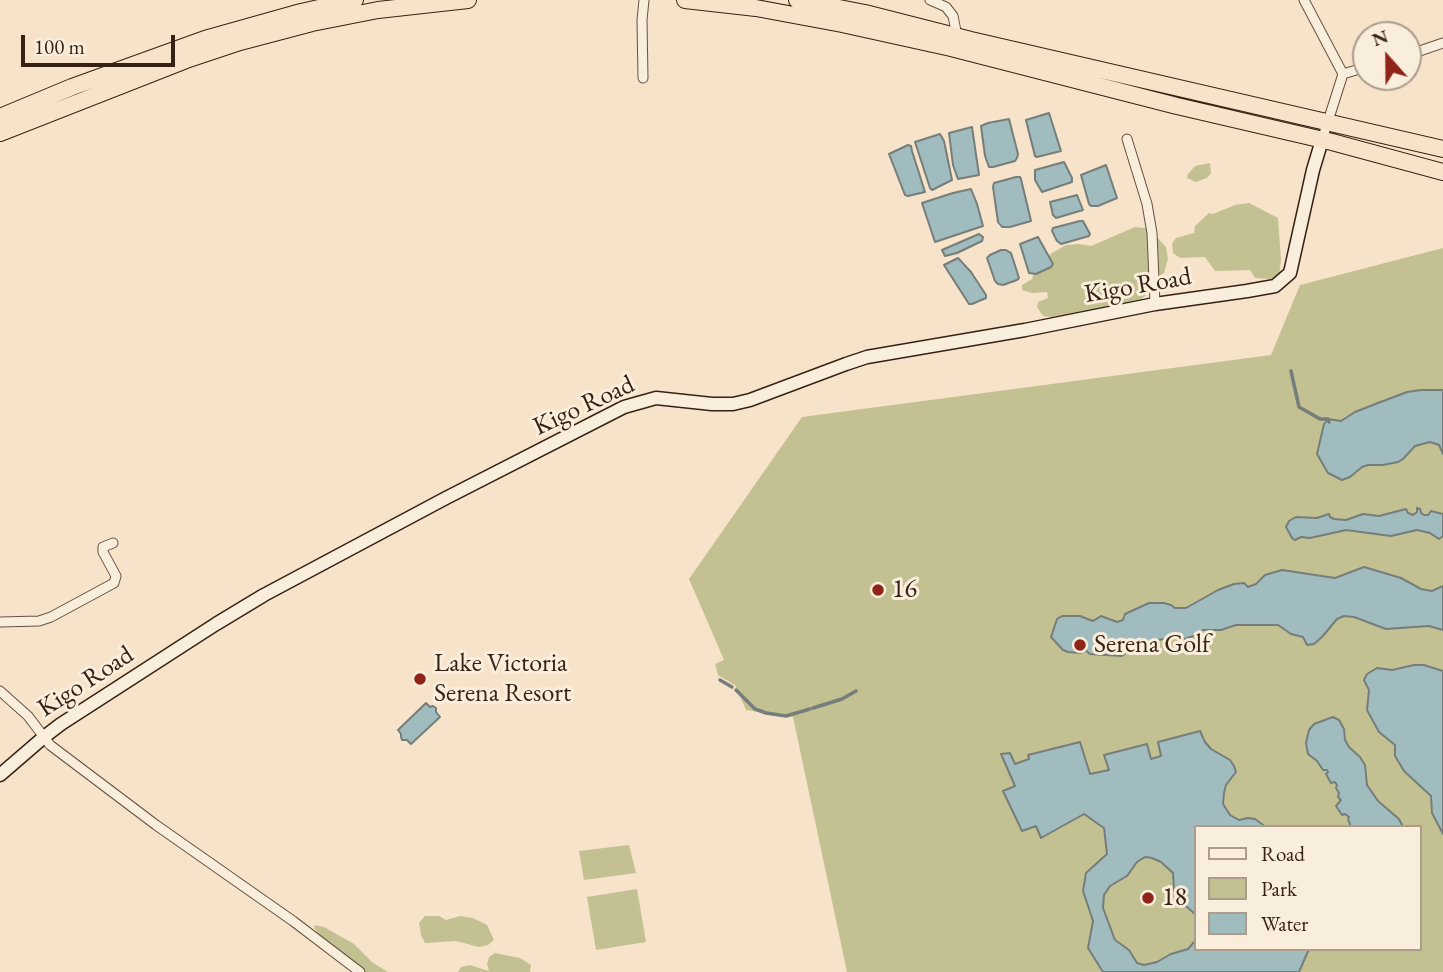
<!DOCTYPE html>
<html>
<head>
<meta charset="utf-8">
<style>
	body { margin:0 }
	#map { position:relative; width:1443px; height:972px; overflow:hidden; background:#f6e3c9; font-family:"EB Garamond",serif }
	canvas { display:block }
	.legend { position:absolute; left:1194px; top:825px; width:228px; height:126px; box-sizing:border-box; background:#f9eddc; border:2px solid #ab9c8c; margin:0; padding:9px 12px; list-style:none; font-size:21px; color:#362214 }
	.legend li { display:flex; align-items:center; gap:14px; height:35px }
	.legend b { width:35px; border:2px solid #ab9c8c }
	.north { position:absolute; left:1352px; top:21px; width:70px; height:70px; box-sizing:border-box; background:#f9eddc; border:2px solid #ab9c8c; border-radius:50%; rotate:339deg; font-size:19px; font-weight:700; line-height:28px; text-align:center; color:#362214 }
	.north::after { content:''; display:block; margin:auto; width:24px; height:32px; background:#8f2418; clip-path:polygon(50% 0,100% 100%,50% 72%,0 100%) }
	.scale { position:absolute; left:21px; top:35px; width:154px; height:32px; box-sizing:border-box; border:4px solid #362214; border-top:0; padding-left:9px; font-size:21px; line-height:24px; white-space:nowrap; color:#362214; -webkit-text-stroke:5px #f9eddc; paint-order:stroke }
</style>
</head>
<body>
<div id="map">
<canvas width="1443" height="972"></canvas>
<ul class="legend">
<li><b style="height:9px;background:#f9eddc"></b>Road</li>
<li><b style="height:19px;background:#c3c192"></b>Park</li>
<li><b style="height:19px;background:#a0bcbf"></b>Water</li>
</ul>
<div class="north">N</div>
<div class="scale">100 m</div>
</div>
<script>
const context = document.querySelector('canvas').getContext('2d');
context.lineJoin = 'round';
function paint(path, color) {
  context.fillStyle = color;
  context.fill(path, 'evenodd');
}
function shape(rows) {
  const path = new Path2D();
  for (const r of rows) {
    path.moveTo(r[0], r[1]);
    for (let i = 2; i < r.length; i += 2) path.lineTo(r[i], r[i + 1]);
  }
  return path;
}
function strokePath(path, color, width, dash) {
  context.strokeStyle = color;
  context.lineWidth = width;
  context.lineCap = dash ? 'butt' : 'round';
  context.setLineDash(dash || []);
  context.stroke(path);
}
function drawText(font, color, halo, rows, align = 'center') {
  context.font = font + ' "EB Garamond",serif';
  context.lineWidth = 6;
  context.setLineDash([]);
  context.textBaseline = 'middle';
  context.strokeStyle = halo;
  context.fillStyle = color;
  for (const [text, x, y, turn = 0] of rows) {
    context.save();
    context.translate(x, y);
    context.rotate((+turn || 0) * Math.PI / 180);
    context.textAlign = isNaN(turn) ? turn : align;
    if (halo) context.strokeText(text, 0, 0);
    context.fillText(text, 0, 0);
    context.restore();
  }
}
const green = shape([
	[1210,163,1211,173,1207,178,1196,182,1187,178,1188,174,1195,166],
	[1249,203,1278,218,1281,260,1279,276,1271,279,1255,278,1250,270,1215,271,1205,257,1180,258,1173,253,1172,244,1176,238,1194,233,1195,226,1209,213,1213,214,1235,205],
	[1135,227,1145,228,1156,236,1166,247,1168,259,1164,273,1151,283,1149,293,1141,299,1059,318,1043,316,1037,307,1038,302,1048,298,1047,292,1032,293,1022,290,1022,285,1032,279,1035,270,1052,253,1066,245,1079,244,1091,246],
	[1443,248,1443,972,847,972,793,717,746,710,735,685,718,675,715,664,724,660,689,579,802,417,1271,355,1300,285],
	[1196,827,1420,827,1420,949,1196,949],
	[629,845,636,873,584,880,579,851],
	[637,889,646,942,596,950,587,897],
	[425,916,439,916,446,920,460,916,473,918,487,925,494,940,488,945,479,947,456,941,425,943,421,935,419,923],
	[315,925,324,927,354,944,373,963,388,972,363,972,328,946,314,928],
	[495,953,520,958,531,965,530,972,458,972,461,967,470,965,489,971,487,964,489,957]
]);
const water = shape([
	[1049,113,1061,151,1037,157,1035,156,1026,120,1049,113],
	[1009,119,1018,154,1017,158,1015,161,993,167,989,167,985,156,981,126,988,123,1009,119],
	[972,127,979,175,958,179,953,165,949,133,972,127],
	[940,134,944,141,952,180,932,190,930,188,915,142,940,134],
	[908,145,911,146,912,151,925,192,908,196,905,195,889,154,908,145],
	[1064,162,1072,178,1072,182,1042,192,1035,180,1035,170,1064,162],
	[1106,165,1117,198,1098,206,1091,206,1089,204,1081,175,1106,165],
	[1016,177,1020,177,1021,179,1031,221,1010,227,1002,227,998,222,993,187,994,183,1016,177],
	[971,189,977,204,983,226,935,242,922,203,953,193,971,189],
	[1077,195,1083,210,1056,218,1053,215,1050,202,1077,195],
	[1080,221,1083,221,1090,234,1089,236,1061,244,1057,241,1052,231,1053,228,1080,221],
	[979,234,983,237,982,241,957,253,945,256,942,250,979,234],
	[1038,237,1053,264,1051,267,1036,274,1029,273,1020,244,1038,237],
	[1001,250,1006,250,1011,253,1019,278,1017,280,1003,285,998,284,995,281,987,258,990,255,1001,250],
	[958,258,971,272,986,295,986,298,972,304,969,304,944,265,958,258],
	[1421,390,1443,390,1443,454,1439,445,1430,442,1415,446,1403,459,1398,462,1383,465,1368,465,1362,467,1350,477,1342,480,1328,473,1317,454,1324,424,1328,419,1341,421,1355,412,1378,403,1407,392,1421,390],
	[1417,508,1420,509,1421,513,1424,515,1428,515,1431,511,1443,514,1443,536,1439,539,1430,533,1417,530,1391,536,1346,530,1310,538,1301,537,1295,540,1292,538,1286,527,1289,521,1296,517,1317,518,1329,514,1330,517,1334,519,1346,520,1363,514,1379,516,1406,509,1408,513,1413,515,1417,512,1417,508],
	[1364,567,1401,578,1421,589,1432,591,1443,586,1443,630,1429,626,1386,629,1354,617,1344,616,1337,619,1322,637,1314,644,1307,645,1303,637,1291,634,1278,625,1236,625,1221,630,1203,630,1196,635,1185,639,1171,635,1166,637,1164,639,1152,641,1145,645,1136,649,1130,648,1126,650,1126,653,1122,656,1090,654,1084,649,1081,653,1068,652,1063,650,1051,637,1057,619,1062,616,1080,616,1093,621,1101,616,1117,622,1123,620,1125,614,1149,603,1164,603,1171,605,1175,608,1186,608,1218,590,1234,584,1244,583,1248,587,1256,584,1265,575,1282,570,1335,578,1364,567],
	[1414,665,1424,665,1443,671,1443,834,1432,813,1431,796,1404,771,1395,756,1395,745,1379,732,1367,710,1369,690,1364,680,1367,674,1377,668,1392,670,1414,665],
	[426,703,430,707,433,706,436,708,436,712,440,717,411,744,407,740,402,740,401,737,401,734,398,730,426,703],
	[1333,717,1339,720,1344,729,1345,740,1349,747,1360,757,1365,765,1367,785,1378,801,1399,819,1403,827,1351,827,1348,819,1349,817,1345,814,1342,815,1336,806,1341,800,1338,797,1339,793,1336,788,1337,785,1335,782,1331,783,1326,774,1328,772,1327,770,1323,770,1317,761,1308,754,1306,743,1309,730,1314,724,1333,717],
	[1200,731,1205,742,1211,749,1230,760,1234,766,1236,772,1226,785,1224,793,1223,804,1230,815,1239,820,1248,818,1255,819,1266,827,1196,827,1196,915,1178,899,1174,891,1173,873,1161,862,1152,858,1145,857,1137,862,1127,876,1110,886,1104,895,1103,908,1115,940,1129,950,1137,963,1144,965,1157,962,1171,954,1188,949,1196,940,1196,949,1309,949,1299,972,1103,972,1088,948,1093,921,1083,891,1086,873,1107,854,1104,828,1084,814,1041,838,1036,826,1022,831,1003,791,1015,786,1001,754,1010,753,1015,764,1029,759,1028,755,1080,742,1090,774,1109,770,1104,755,1147,744,1151,759,1161,756,1158,742,1200,731]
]);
const stream = shape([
	[1291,371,1299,407,1320,419,1328,419,1329,422],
	[720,680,732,687],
	[736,690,755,709,766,713,786,716,810,709],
	[813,708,842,699,856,691]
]);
const street = shape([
	[930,0,946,7,953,16,957,36],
	[1304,0,1343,74,1322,140],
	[1408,55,1443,43],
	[1343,74,1366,67],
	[643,78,642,20,644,0],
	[1127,139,1147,204,1152,233,1155,304],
	[0,622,39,621,51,617,114,583,116,576,103,552,103,547,113,543],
	[0,691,28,716,50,745,156,825,293,921,360,972]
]);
const secondary = shape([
	[0,775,44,737,61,724,216,624,264,595,446,498,624,407,656,398,712,404,733,404,750,400,846,364,867,357,1025,330,1155,304,1247,291,1275,286,1290,273,1313,170,1322,140]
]);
const highway = shape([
	[685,0,756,8,842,24,951,48,1177,106,1332,142,1443,172],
	[797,0,865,13,971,40,1443,149],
	[0,117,72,87,205,39,301,12,355,0],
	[0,133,186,60,240,42,312,23,378,10,468,0]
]);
const markers = [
	[878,590,7,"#8f2418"],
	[1080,645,7,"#8f2418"],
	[420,679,7,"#8f2418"],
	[1148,898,7,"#8f2418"]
];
const streetNames = [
	["Kigo Road",1138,286,-10],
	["Kigo Road",584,406,-25],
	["Kigo Road",86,682,-33]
];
const poiNames = [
	["16",892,590],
	["Serena Golf",1094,645],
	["Lake Victoria",434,664],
	["Serena Resort",434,694],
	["18",1162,898]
];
paint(green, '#c3c192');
paint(water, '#a0bcbf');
strokePath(water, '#767e7b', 2);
strokePath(stream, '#767e7b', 3.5);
strokePath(street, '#665241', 11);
strokePath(secondary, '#362214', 15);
strokePath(highway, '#362214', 18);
strokePath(street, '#f9eddc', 9);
strokePath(secondary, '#f9eddc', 12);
strokePath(highway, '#f6e3c9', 16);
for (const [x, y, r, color] of markers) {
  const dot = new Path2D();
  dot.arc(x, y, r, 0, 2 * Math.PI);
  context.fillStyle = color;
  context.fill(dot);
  strokePath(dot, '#f9eddc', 2.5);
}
drawText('26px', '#362214', '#f9eddc', streetNames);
drawText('26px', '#362214', '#f9eddc', poiNames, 'left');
</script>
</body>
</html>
